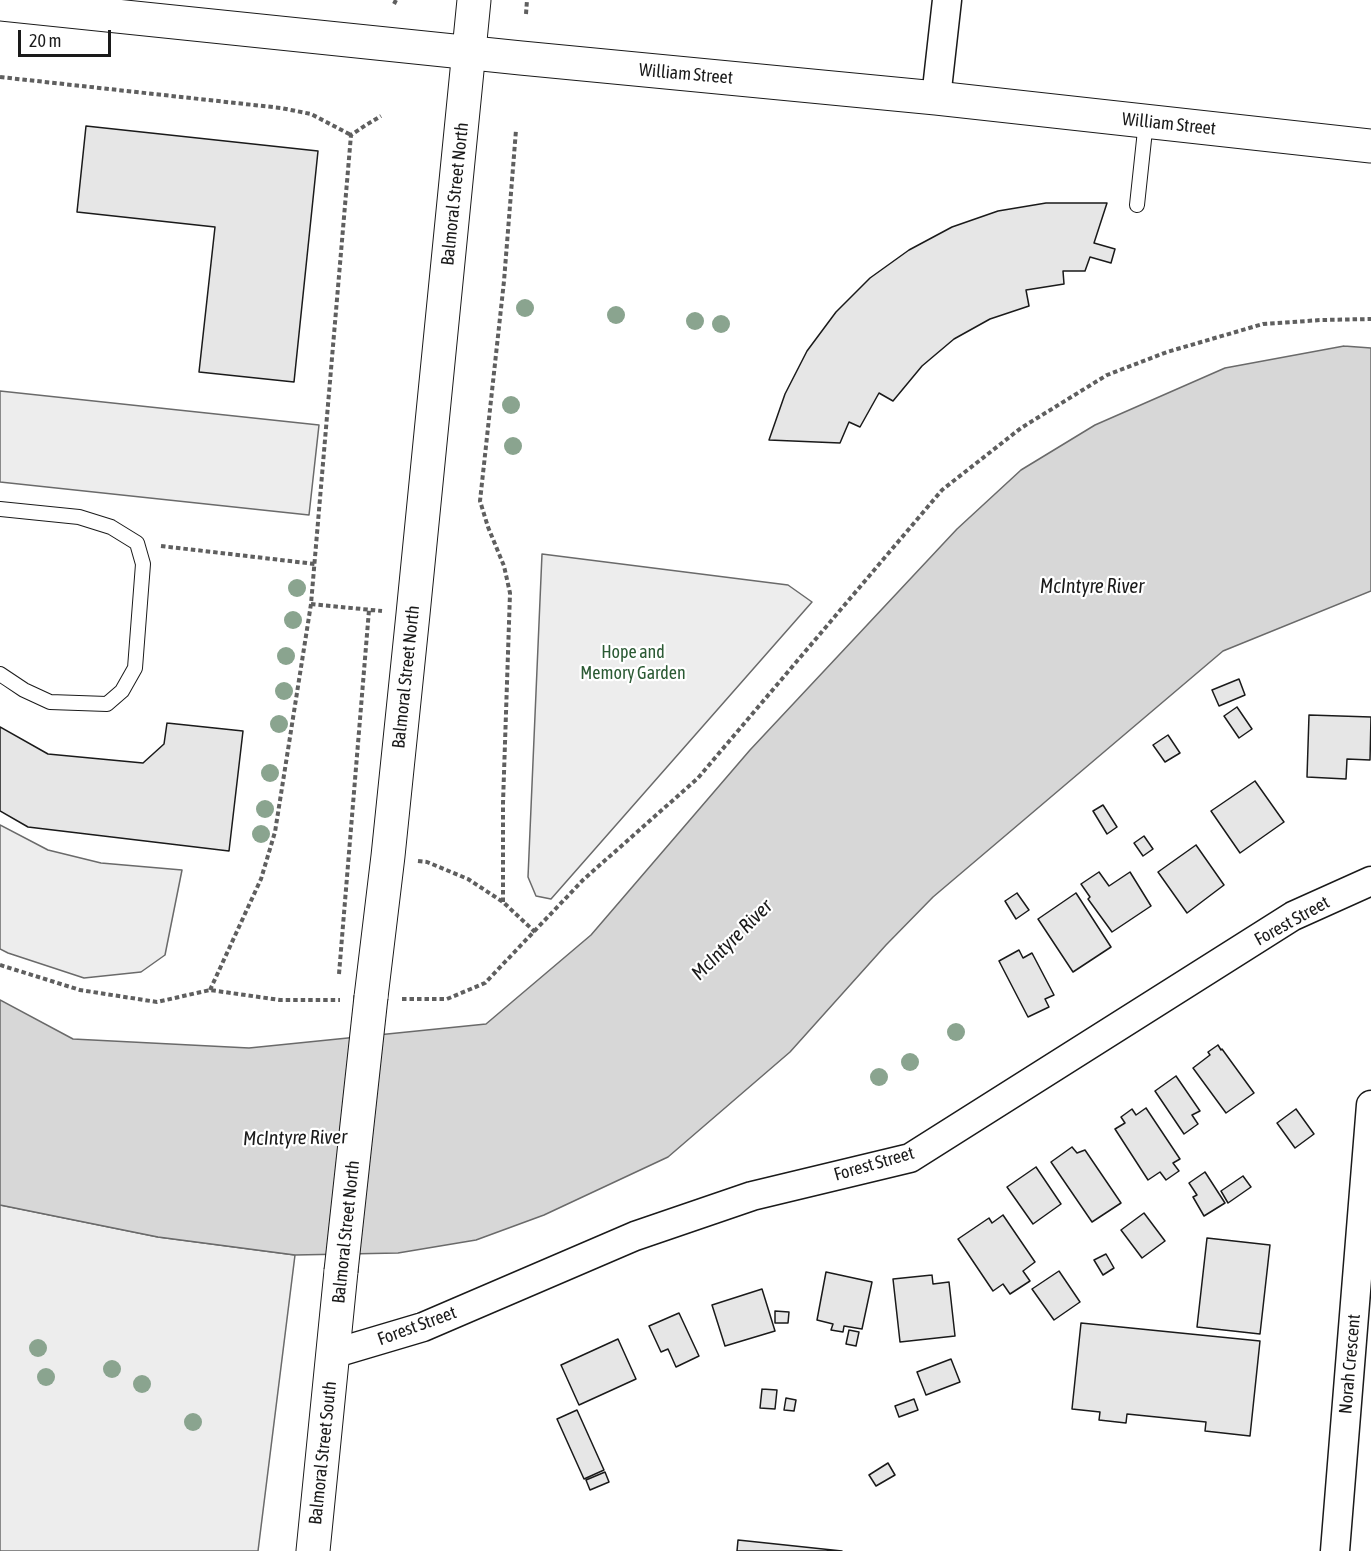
<!DOCTYPE html>
<html>
<head>
<meta charset="utf-8">
<style>
	body { margin:0 }
	#map { position:relative; width:1371px; height:1551px; overflow:hidden; background:#fff; font-family:"Asap Condensed",sans-serif }
	canvas { display:block }
	.scale { position:absolute; left:18px; top:30px; width:93px; height:27px; box-sizing:border-box; border:3px solid #1a1a1a; border-top:0; padding-left:8px; font-size:18px; line-height:21px; white-space:nowrap; color:#1a1a1a; -webkit-text-stroke:4px #fff; paint-order:stroke }
</style>
</head>
<body>
<div id="map">
<canvas width="1371" height="1551"></canvas>
<div class="scale">20 m</div>
</div>
<script>
const context = document.querySelector('canvas').getContext('2d');
context.lineJoin = 'round';
function paint(path, color) {
  context.fillStyle = color;
  context.fill(path, 'evenodd');
}
function shape(rows) {
  const path = new Path2D();
  for (const r of rows) {
    path.moveTo(r[0], r[1]);
    for (let i = 2; i < r.length; i += 2) path.lineTo(r[i], r[i + 1]);
  }
  return path;
}
function strokePath(path, color, width, dash) {
  context.strokeStyle = color;
  context.lineWidth = width;
  context.lineCap = dash ? 'butt' : 'round';
  context.setLineDash(dash || []);
  context.stroke(path);
}
function drawText(font, color, halo, rows, align = 'center') {
  context.font = font + ' "Asap Condensed",sans-serif';
  context.lineWidth = 4.5;
  context.setLineDash([]);
  context.textBaseline = 'middle';
  context.strokeStyle = halo;
  context.fillStyle = color;
  for (const [text, x, y, turn = 0] of rows) {
    context.save();
    context.translate(x, y);
    context.rotate((+turn || 0) * Math.PI / 180);
    context.textAlign = isNaN(turn) ? turn : align;
    if (halo) context.strokeText(text, 0, 0);
    context.fillText(text, 0, 0);
    context.restore();
  }
}
const built = shape([
	[0,391,319,425,309,515,0,482,0,391],
	[542,554,788,585,812,602,551,899,536,896,528,877,542,554],
	[0,825,48,850,101,863,182,870,165,955,141,972,84,978,8,953,0,949,0,825],
	[0,1205,158,1237,295,1255,258,1551,0,1551,0,1205]
]);
const water = shape([
	[1344,346,1371,348,1371,591,1223,651,933,897,886,945,790,1052,668,1157,544,1215,476,1240,398,1253,295,1255,158,1237,0,1205,0,1000,73,1039,249,1048,486,1024,591,935,750,750,957,529,1021,470,1095,425,1225,368,1344,346]
]);
const building = shape([
	[86,126,318,151,294,382,199,372,215,227,77,212,86,126],
	[1046,203,1107,203,1094,243,1115,249,1111,263,1090,257,1085,271,1063,271,1064,284,1026,290,1029,306,990,319,954,339,922,366,893,401,879,393,860,427,849,422,840,443,769,440,785,394,807,351,836,312,870,278,909,250,952,227,998,211,1046,203],
	[1239,679,1245,695,1219,706,1212,690,1239,679],
	[1237,707,1252,729,1239,738,1224,716,1237,707],
	[1309,715,1371,717,1370,760,1347,759,1346,779,1307,777,1309,715],
	[167,723,243,731,229,851,28,827,0,811,0,727,48,754,143,763,164,744,167,723],
	[1168,735,1180,753,1165,762,1153,745,1168,735],
	[1255,781,1284,822,1240,853,1211,811,1255,781],
	[1103,805,1117,827,1107,834,1093,811,1103,805],
	[1144,836,1153,849,1143,856,1134,843,1144,836],
	[1196,845,1224,885,1187,913,1158,872,1196,845],
	[1099,872,1109,886,1130,872,1151,906,1112,932,1088,899,1090,897,1081,884,1099,872],
	[1017,893,1029,910,1016,919,1005,901,1017,893],
	[1076,893,1111,947,1073,972,1038,919,1076,893],
	[1019,950,1023,958,1032,953,1054,995,1045,999,1049,1007,1028,1017,999,961,1019,950],
	[1218,1045,1221,1050,1222,1049,1254,1093,1226,1113,1193,1068,1210,1055,1208,1052,1218,1045],
	[1176,1076,1200,1111,1192,1115,1198,1124,1184,1134,1155,1091,1176,1076],
	[1146,1108,1180,1159,1173,1163,1179,1171,1166,1180,1160,1172,1148,1180,1115,1129,1125,1123,1121,1117,1132,1109,1136,1115,1146,1108],
	[1296,1109,1314,1134,1295,1148,1277,1123,1296,1109],
	[1072,1147,1077,1153,1085,1150,1121,1203,1092,1222,1051,1162,1072,1147],
	[1036,1167,1061,1204,1033,1224,1007,1187,1036,1167],
	[1205,1172,1225,1203,1204,1216,1193,1197,1197,1195,1189,1183,1205,1172],
	[1243,1176,1251,1187,1228,1203,1221,1191,1243,1176],
	[1144,1213,1165,1241,1142,1258,1121,1230,1144,1213],
	[1003,1215,1035,1262,1023,1271,1030,1281,1010,1294,1003,1284,993,1291,958,1239,989,1218,992,1223,1003,1215],
	[1207,1238,1270,1245,1260,1334,1197,1327,1207,1238],
	[1106,1254,1114,1268,1103,1275,1094,1260,1106,1254],
	[1059,1271,1080,1302,1054,1320,1032,1289,1059,1271],
	[826,1272,872,1282,862,1329,844,1326,843,1332,831,1330,833,1324,817,1320,826,1272],
	[932,1275,933,1284,949,1282,955,1336,900,1342,893,1279,932,1275],
	[762,1289,775,1331,725,1346,712,1305,762,1289],
	[775,1311,789,1312,788,1323,775,1323,775,1311],
	[679,1313,699,1356,676,1367,668,1349,661,1352,649,1326,679,1313],
	[1081,1323,1260,1341,1250,1436,1205,1431,1206,1422,1127,1414,1126,1423,1099,1420,1100,1412,1072,1409,1081,1323],
	[849,1330,859,1332,856,1346,846,1344,849,1330],
	[618,1339,636,1379,579,1405,561,1365,618,1339],
	[951,1359,960,1382,926,1395,917,1372,951,1359],
	[762,1389,777,1390,775,1409,760,1408,762,1389],
	[786,1398,796,1400,794,1411,784,1410,786,1398],
	[914,1399,918,1410,899,1417,895,1406,914,1399],
	[577,1410,604,1470,584,1479,557,1419,577,1410],
	[888,1463,895,1475,876,1486,869,1475,888,1463],
	[605,1472,609,1482,590,1490,586,1480,605,1472],
	[738,1540,842,1551,737,1551,738,1540]
]);
const path = shape([
	[394,4,396,0],
	[526,14,527,0],
	[0,77,281,108,311,114,351,135],
	[161,546,315,564],
	[311,604,382,611],
	[418,861,427,862,468,879,503,902,535,932],
	[503,902,503,803,510,593,504,566,488,527,480,501,504,281,516,130],
	[0,965,80,990,157,1002,210,990,280,1000,340,1000],
	[339,974,369,610],
	[210,990,261,879,275,832,311,604,351,135,366,125,381,116],
	[402,999,447,999,485,983,583,880,698,778,942,490,1021,428,1107,375,1167,352,1263,324,1321,320,1371,319]
]);
const service = shape([
	[1137,205,1146,121],
	[0,509,79,517,111,527,137,543,143,564,135,668,122,691,107,704,50,702,24,690,0,674]
]);
const minor = shape([
	[936,98,947,0],
	[332,1354,423,1327,635,1236,752,1196,910,1158,1293,916,1371,881],
	[1335,1551,1371,1105]
]);
const tertiary = shape([
	[0,4,521,58,936,98,1371,146]
]);
const secondary = shape([
	[371,997,388,856,413,614,474,0],
	[313,1551,341,1271]
]);
const secondaryBridge = shape([
	[341,1271,371,997]
]);
const trees = [
	[525,308],
	[616,315],
	[695,321],
	[721,324],
	[511,405],
	[513,446],
	[297,588],
	[293,620],
	[286,656],
	[284,691],
	[279,724],
	[270,773],
	[265,809],
	[261,834],
	[956,1032],
	[910,1062],
	[879,1077],
	[38,1348],
	[112,1369],
	[46,1377],
	[142,1384],
	[193,1422]
];
const streetNames = [
	["William Street",686,74,5],
	["William Street",1169,124,6],
	["Balmoral Street North",455,194,-84],
	["Balmoral Street North",406,677,-84],
	["Forest Street",1292,921,-29],
	["Forest Street",874,1164,-16],
	["Balmoral Street North",346,1232,-84],
	["Forest Street",417,1326,-20],
	["Norah Crescent",1350,1364,-85],
	["Balmoral Street South",323,1453,-84]
];
const parkNames = [
	["Hope and",633,652],
	["Memory Garden",633,673]
];
const waterNames = [
	["McIntyre River",1092,587],
	["McIntyre River",732,940,-45],
	["McIntyre River",295,1138,-1]
];
paint(built, '#ededed');
strokePath(built, '#6a6a6a', 1.5);
paint(water, '#d7d7d7');
strokePath(water, '#6a6a6a', 1.5);
paint(building, '#e6e6e6');
strokePath(building, '#1a1a1a', 1.5);
strokePath(service, '#1a1a1a', 16);
strokePath(minor, '#1a1a1a', 31);
strokePath(tertiary, '#1a1a1a', 35);
strokePath(secondary, '#1a1a1a', 35);
strokePath(path, '#5f5f5f', 4, [4.5, 3]);
strokePath(service, '#fff', 14);
strokePath(minor, '#fff', 28);
strokePath(tertiary, '#fff', 33);
strokePath(secondary, '#fff', 33);
strokePath(secondaryBridge, '#1a1a1a', 35, []);
strokePath(secondaryBridge, '#fff', 33);
context.fillStyle = '#8aa48f';
for (const [x, y] of trees) {
  context.beginPath();
  context.arc(x, y, 9, 0, 2 * Math.PI);
  context.fill();
}
drawText('18px', '#1a1a1a', '#fff', streetNames);
drawText('18px', '#2b5a34', '#fff', parkNames);
drawText('italic 20px', '#1a1a1a', '#fff', waterNames);
</script>
</body>
</html>
